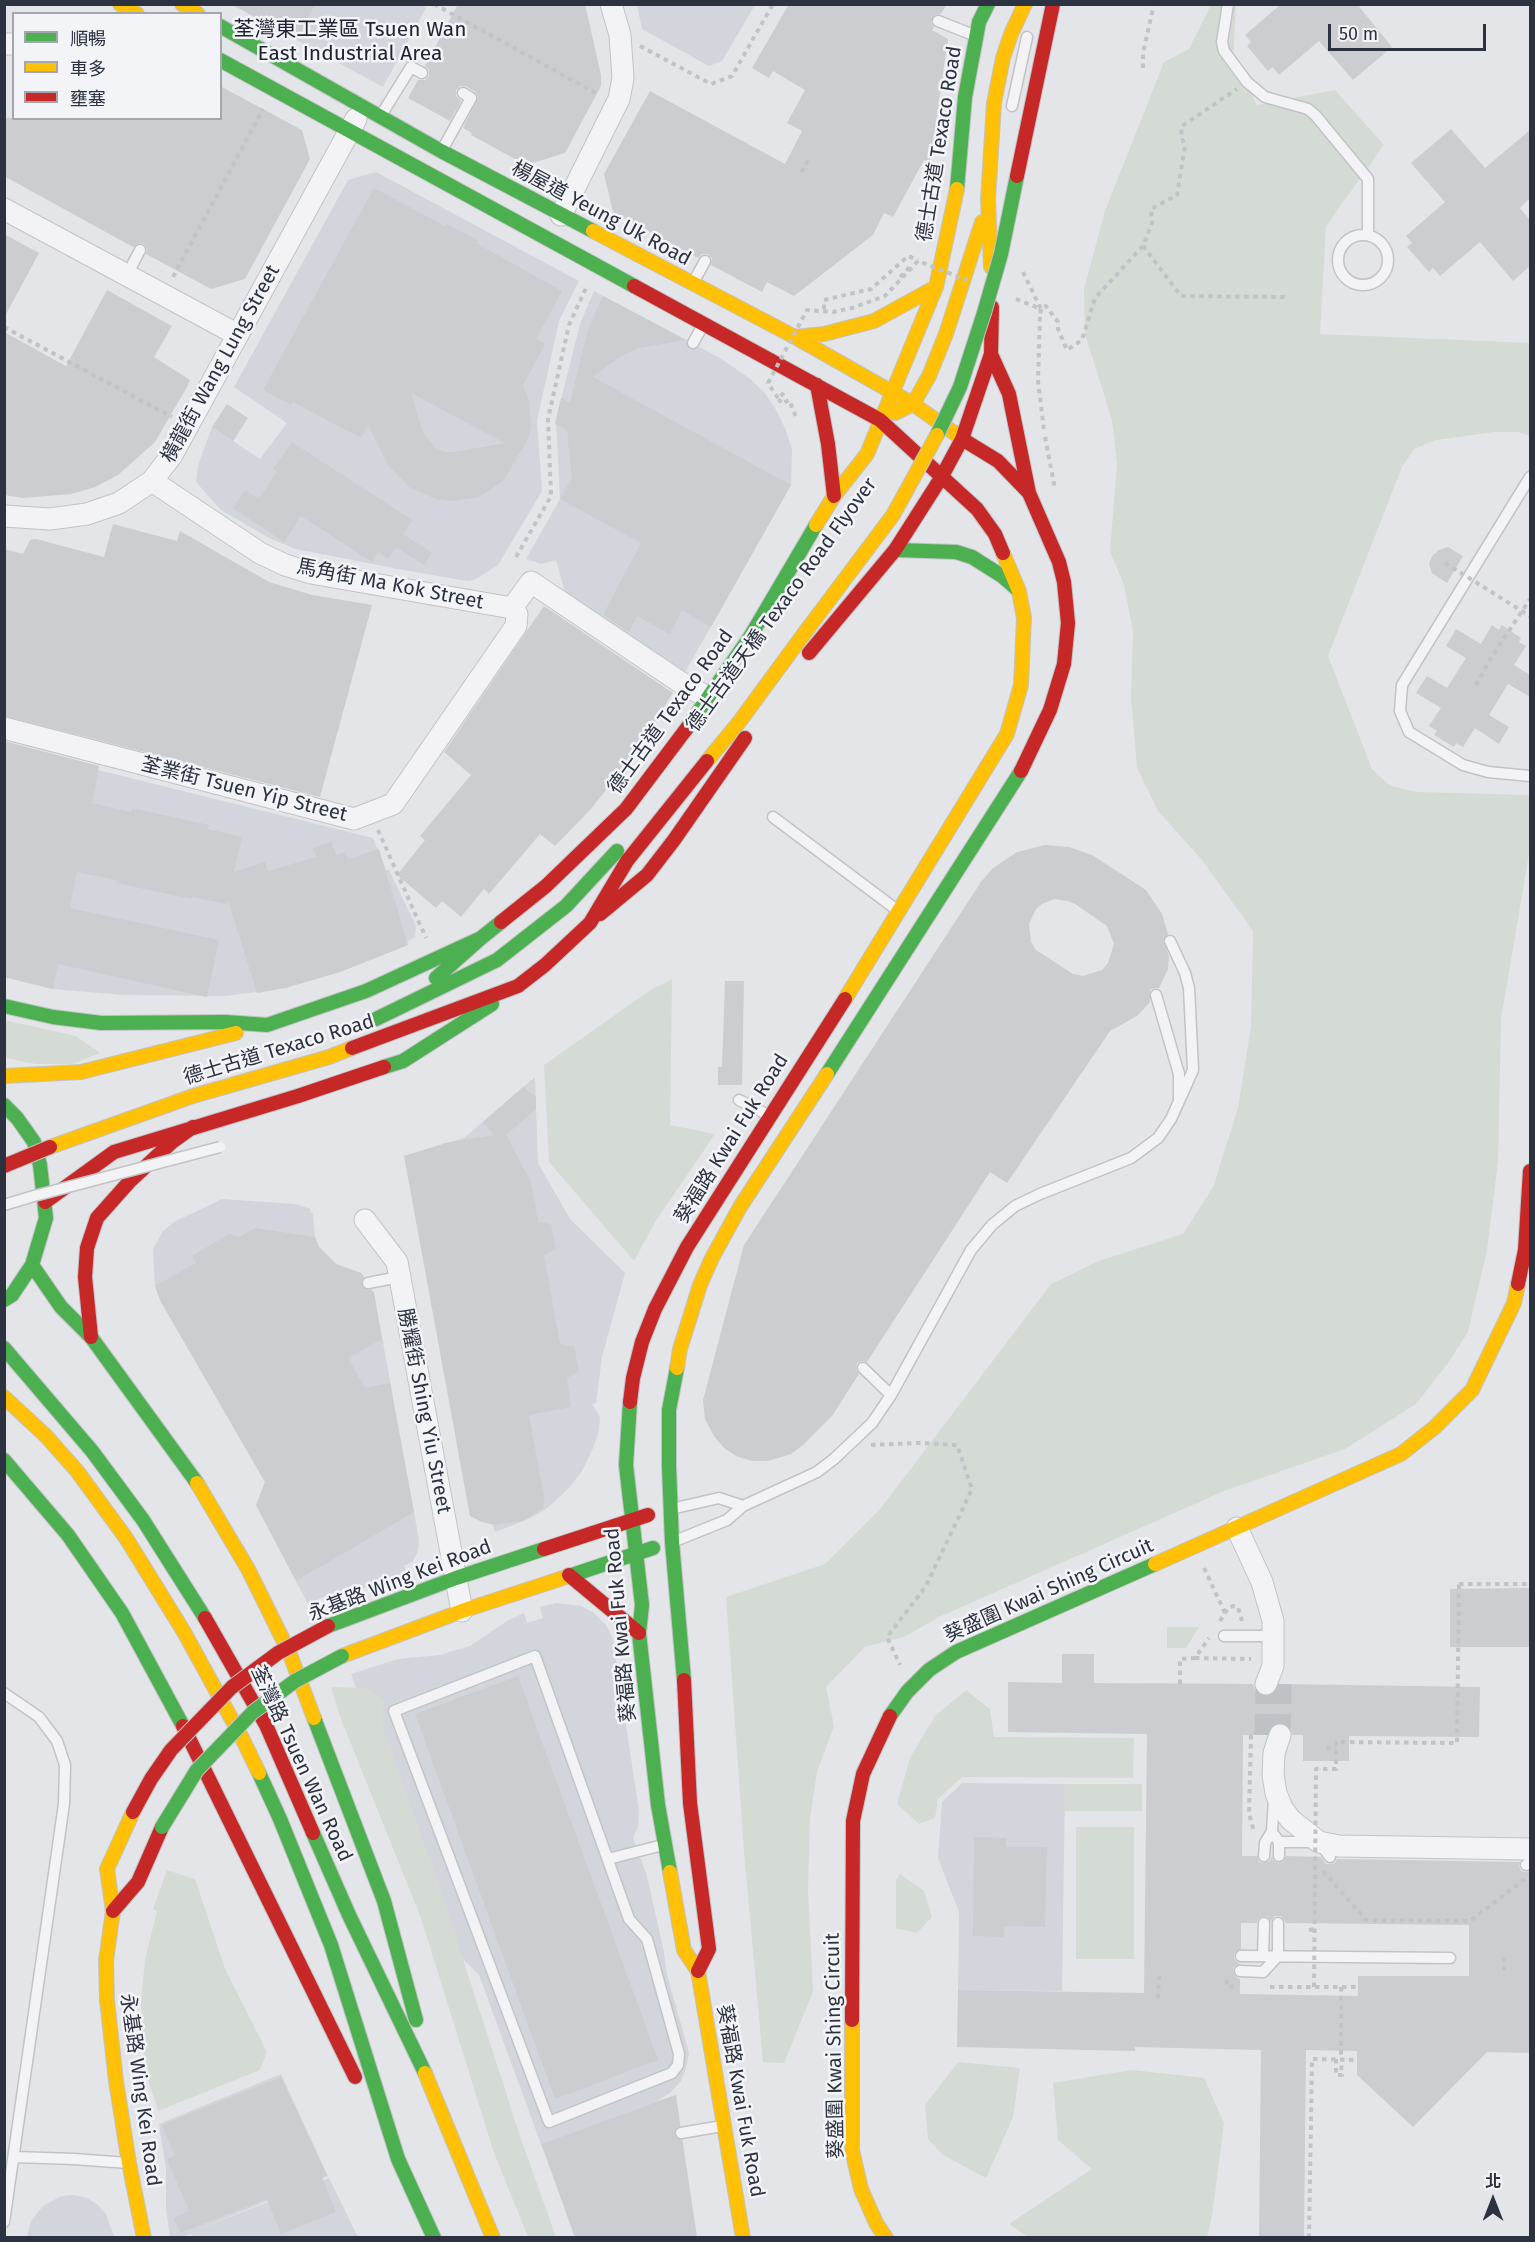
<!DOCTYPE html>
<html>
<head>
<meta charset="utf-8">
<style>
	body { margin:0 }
	#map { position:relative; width:1535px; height:2242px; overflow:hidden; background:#e3e5e8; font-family:"Fira Sans","Noto Sans TC",sans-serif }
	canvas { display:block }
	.frame { position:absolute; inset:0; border:6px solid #2c3240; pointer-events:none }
	.legend { position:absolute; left:12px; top:12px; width:210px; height:108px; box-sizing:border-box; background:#f2f4f7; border:2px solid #a3a6ae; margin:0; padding:8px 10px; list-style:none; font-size:18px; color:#2c3240 }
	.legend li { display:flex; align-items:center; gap:12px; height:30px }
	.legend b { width:30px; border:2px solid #a3a6ae }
	.north { position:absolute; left:1463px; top:2170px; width:60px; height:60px; -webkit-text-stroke:4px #f2f4f7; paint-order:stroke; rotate:0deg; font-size:16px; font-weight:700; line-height:24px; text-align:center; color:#2c3240 }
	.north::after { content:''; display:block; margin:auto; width:21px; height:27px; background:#2c3240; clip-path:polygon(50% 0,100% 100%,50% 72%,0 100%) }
	.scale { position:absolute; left:1328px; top:24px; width:158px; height:27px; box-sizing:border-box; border:3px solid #2c3240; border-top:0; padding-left:8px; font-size:18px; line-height:21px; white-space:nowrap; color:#2c3240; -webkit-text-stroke:4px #f2f4f7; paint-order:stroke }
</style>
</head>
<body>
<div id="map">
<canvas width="1535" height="2242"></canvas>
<div class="frame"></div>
<ul class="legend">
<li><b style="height:8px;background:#4caf50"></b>順暢</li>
<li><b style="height:8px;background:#ffc107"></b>車多</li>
<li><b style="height:8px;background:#c62828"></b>壅塞</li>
</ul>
<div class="north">北</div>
<div class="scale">50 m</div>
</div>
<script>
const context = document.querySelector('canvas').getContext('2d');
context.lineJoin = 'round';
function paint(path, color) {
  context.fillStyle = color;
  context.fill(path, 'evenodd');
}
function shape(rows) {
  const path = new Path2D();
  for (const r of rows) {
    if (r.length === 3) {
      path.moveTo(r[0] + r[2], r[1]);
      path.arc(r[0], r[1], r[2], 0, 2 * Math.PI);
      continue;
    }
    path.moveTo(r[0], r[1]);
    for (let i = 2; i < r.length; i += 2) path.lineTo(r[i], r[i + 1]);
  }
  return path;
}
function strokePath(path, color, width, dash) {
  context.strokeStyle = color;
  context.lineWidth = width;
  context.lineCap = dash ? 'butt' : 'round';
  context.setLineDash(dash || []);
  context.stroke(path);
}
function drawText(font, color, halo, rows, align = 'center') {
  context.font = font + ' "Fira Sans","Noto Sans TC",sans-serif';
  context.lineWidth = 5;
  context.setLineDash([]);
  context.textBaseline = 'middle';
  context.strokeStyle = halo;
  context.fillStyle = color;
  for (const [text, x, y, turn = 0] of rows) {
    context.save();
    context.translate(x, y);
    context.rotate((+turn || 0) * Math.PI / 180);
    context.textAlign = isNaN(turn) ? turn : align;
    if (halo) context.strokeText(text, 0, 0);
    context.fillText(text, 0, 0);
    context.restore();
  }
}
const built = shape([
	[420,4,426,8,383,87,232,5],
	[637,5,637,4,755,5,722,61,709,66,642,29],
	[376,172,579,281,559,321,537,420,542,491,498,565,474,580,467,581,398,569,296,549,269,538,221,510,196,482,198,465,212,427,260,459,287,423,234,387,348,180],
	[594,291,720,358,749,378,764,392,775,408,785,428,792,449,791,485,684,674,566,596,556,560,541,564,526,559,560,499,556,419,580,324],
	[4,744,98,770,373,838,386,870,389,870,416,926,415,937,407,942,408,945,340,972,285,988,226,996,123,995,53,989,5,977],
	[535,1077,538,1163,570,1219,625,1273,602,1357,596,1403,592,1404,600,1417,599,1431,593,1448,582,1471,568,1489,546,1509,526,1520,495,1532,493,1525,470,1516,407,1155,464,1138],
	[222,1199,295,1204,311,1209,310,1212,313,1213,315,1237,319,1247,336,1264,361,1273,374,1293,419,1540,418,1551,413,1561,404,1566,406,1570,394,1577,341,1596,339,1590,308,1604,256,1505,265,1482,161,1302,155,1286,153,1249,163,1231,174,1222],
	[556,1603,581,1606,594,1613,606,1625,613,1639,639,1811,638,1827,633,1838,647,1876,664,1952,667,1975,689,2053,686,2068,681,2081,670,2093,655,2102,676,2095,697,2237,575,2237,479,1975,451,1947,351,1674,398,1659,440,1655,470,1646,507,1621,524,1613,527,1623,543,1618,540,1607],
	[962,1783,1065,1784,1062,1991,958,1990,959,1912,938,1858,942,1802],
	[281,2074,328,2176,192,2232,329,2178,358,2237,193,2238,191,2234,182,2237,170,2237,166,2210,166,2169,159,2124],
	[74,2195,87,2198,98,2205,106,2214,114,2237,27,2237,31,2221,43,2206,61,2196]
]);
const green = shape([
	[1211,5,1236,5,1233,60,1257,105,1335,90,1384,145,1326,226,1320,334,1530,343,1530,436,1519,432,1494,432,1436,440,1414,449,1402,467,1328,656,1372,769,1390,786,1417,792,1530,795,1530,848,1501,1019,1498,1162,1487,1250,1468,1332,1448,1363,1416,1404,1345,1449,1224,1491,939,1617,904,1637,865,1647,826,1687,834,1726,817,1772,810,1818,808,1890,813,1992,784,2063,763,2062,744,1851,726,1597,825,1564,881,1508,1051,1284,1101,1260,1183,1234,1213,1187,1238,1108,1251,1027,1253,931,1202,860,1158,811,1137,768,1131,697,1133,631,1124,585,1110,552,1117,464,1112,420,1085,334,1084,289,1105,211,1164,62,1189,49],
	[672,979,670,1125,715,1134,655,1222,634,1261,549,1162,544,1065,652,989],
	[4,1020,76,1036,100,1053,73,1064,36,1064,5,1058],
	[1167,1627,1199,1627,1186,1648,1167,1648],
	[331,1687,366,1688,384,1701,382,1725,439,1885,520,2136,556,2237,528,2237,494,2153,421,1918,341,1719],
	[966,1690,990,1709,994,1737,1134,1738,1133,1778,962,1777,938,1799,935,1818,919,1824,897,1804,910,1758,935,1716],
	[1065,1784,1142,1784,1142,1811,1064,1811],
	[1076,1827,1134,1827,1134,1959,1076,1959],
	[167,1870,195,1879,225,1969,267,2052,260,2070,158,2111,148,2079,144,2055,141,2003,145,1959,157,1911,153,1909],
	[900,1874,924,1891,932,1917,917,1933,896,1928,896,1880],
	[958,2062,1020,2068,1013,2117,986,2178,943,2155,928,2139,925,2105],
	[1132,2070,1204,2078,1224,2123,1212,2216,1207,2237,1028,2237,1009,2224,1092,2169,1058,2140,1053,2083]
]);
const building = shape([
	[232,4,315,4,296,40],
	[458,4,585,4,601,75,601,86,565,153,526,165,471,135,472,133,463,128,478,97,475,92,466,86,460,86,456,90,456,96,461,101,450,121,408,98,418,80,425,80,429,76,429,70,425,66],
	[789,4,947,4,941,14,934,15,931,22,934,27,932,30,948,39,930,164,924,160,893,217,884,213,873,235,794,296,767,282,762,292,711,265,712,258,708,254,702,254,698,258,613,212,604,174,650,91,785,164,802,131,787,123,805,90,773,71,769,78,752,68],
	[1281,4,1357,4,1392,47,1353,80,1319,41,1279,75,1273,67,1268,71,1247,46,1251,42,1245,35],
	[220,86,302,130,310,159,245,279,211,289,146,254,147,249,144,244,139,243,133,247,4,176,4,118,220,118],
	[1451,129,1485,168,1530,130,1530,198,1520,208,1530,220,1530,266,1513,281,1480,242,1440,276,1433,268,1429,272,1407,247,1412,243,1406,236,1445,202,1411,163],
	[374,188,445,226,447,224,478,240,476,243,562,291,536,339,545,344,523,385,529,400,531,426,528,439,503,481,479,497,451,501,436,499,410,488,388,465,368,425,361,438,293,402,292,405,263,390],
	[411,393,505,443,454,452,444,452,436,448,423,433],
	[4,234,39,253,4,318],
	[107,290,172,326,154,357,190,380,187,387,155,442,118,475,95,487,71,494,23,498,4,495,4,332,66,366],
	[603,296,686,340,639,348,618,358,593,377,791,485,711,627,682,610,670,634,637,616,629,632,603,615,641,543,560,499,572,478,567,430,555,424,561,398,570,403,588,329],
	[227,404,248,418,233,441,212,427],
	[292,442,412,520,403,534,432,553,424,565,396,547,388,559,378,552,372,562,301,516,284,542,233,508,245,490,259,499,277,471,273,469],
	[113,524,177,541,180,531,269,582,312,595,372,605,320,797,4,716,4,549,23,554,30,540,36,539,104,557],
	[1448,547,1463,556,1447,583,1432,573,1429,564,1432,556,1439,550],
	[544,606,673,693,630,760,590,810,555,846,540,834,489,894,484,889,461,917,442,901,436,908,397,875,425,840,420,836,471,775,444,752],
	[1492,625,1499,630,1502,625,1521,638,1519,642,1526,646,1514,665,1530,675,1530,697,1508,684,1489,715,1509,727,1499,744,1475,728,1463,747,1456,743,1454,747,1434,735,1437,731,1429,726,1441,708,1416,693,1427,676,1447,688,1466,658,1446,646,1456,629,1481,644],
	[4,741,99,766,92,803,131,812,132,808,209,825,208,829,242,837,234,872,265,862,268,871,316,857,313,848,331,842,336,855,346,852,348,859,379,849,408,945,340,972,285,988,257,993,228,900,227,904,192,897,192,899,116,883,116,880,77,872,70,908,219,940,207,997,58,964,53,989,4,977],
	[1045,845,1069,847,1092,855,1146,890,1162,914,1168,934,1163,941,1169,956,1168,969,1159,988,1154,988,1150,990,1150,1002,1137,1016,1110,1031,1007,1183,990,1172,867,1362,862,1361,857,1363,856,1369,859,1374,832,1416,803,1445,791,1454,768,1461,752,1461,736,1456,724,1448,714,1436,705,1419,703,1400,744,1245,981,882,993,868,1017,852],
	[1054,899,1068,901,1075,904,1107,926,1114,944,1108,963,1102,970,1083,976,1073,974,1036,950,1031,942,1029,924,1036,909,1042,904],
	[725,981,744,981,742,1085,718,1085,718,1067,722,1067],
	[523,1087,536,1097,536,1109,506,1135,531,1182,538,1222,551,1224,556,1249,544,1255,560,1344,574,1346,579,1371,567,1378,571,1407,529,1415,545,1503,543,1503,544,1508,522,1521,495,1525,482,1522,470,1516,404,1156,446,1143,494,1135,483,1122],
	[255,1228,315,1237,319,1247,336,1264,361,1273,364,1277,361,1281,362,1287,366,1290,372,1290,374,1293,382,1339,348,1358,365,1388,390,1383,414,1512,296,1581,256,1505,265,1482,161,1302,155,1286,196,1263,192,1256,229,1234,239,1237],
	[1530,1588,1530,1647,1450,1647,1450,1589],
	[1062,1654,1094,1654,1094,1683,1253,1684,1256,1692,1267,1697,1274,1694,1280,1684,1480,1687,1479,1737,1349,1736,1349,1761,1303,1761,1303,1735,1292,1735,1290,1727,1285,1723,1278,1722,1272,1725,1267,1735,1243,1735,1242,1856,1257,1856,1259,1862,1264,1863,1270,1861,1272,1856,1273,1860,1278,1863,1283,1862,1286,1856,1321,1857,1326,1864,1330,1864,1335,1863,1337,1859,1520,1862,1519,1866,1521,1871,1525,1872,1530,1871,1530,2053,1487,2052,1413,2127,1357,2075,1357,2051,1306,2050,1304,2238,1259,2238,1261,2050,1135,2047,1135,2051,957,2047,958,1990,1144,1993,1147,1734,1008,1732,1008,1682,1062,1683],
	[1264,1916,1268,1917,1271,1921,1275,1916,1281,1916,1286,1923,1469,1925,1469,1976,1358,1976,1358,1996,1240,1994,1240,1979,1236,1977,1233,1971,1234,1967,1240,1964,1235,1960,1234,1957,1235,1952,1241,1949,1241,1923,1257,1923,1258,1919],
	[518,1676,658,2060,555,2099,415,1714],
	[974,1837,1006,1838,1006,1847,1047,1847,1045,1927,1004,1926,1004,1937,973,1936],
	[281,2077,327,2176,322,2177,336,2212,281,2234,267,2199,180,2233,174,2218,189,2211,167,2159,175,2156,162,2125],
	[676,2095,680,2126,676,2128,674,2134,676,2138,682,2140,697,2238,575,2238,542,2144]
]);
const streetTunnel = shape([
	[1265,1735,1266,1684],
	[1280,1735,1281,1684]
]);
const path = shape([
	[434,4,599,95],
	[640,46,711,84,732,76,773,4],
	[1143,68,1143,53,1154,4],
	[801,172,810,157],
	[1143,246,1181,296,1287,297],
	[1023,272,1041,309,1046,306,1058,322,1058,329,1067,350,1082,340,1095,298,1143,246,1152,223,1151,209,1177,195,1185,146,1181,136,1182,126,1237,89],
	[173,277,263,109],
	[900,277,912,265],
	[824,309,824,300,871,289,908,256,918,260],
	[1040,317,1038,381,1044,430],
	[4,327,172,417],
	[784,393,778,398,782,404,789,400,796,417],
	[1045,437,1055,489],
	[516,557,551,496,548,419,569,325,586,288],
	[1476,685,1491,658,1530,599],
	[378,830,426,938],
	[871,1445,918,1443,957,1445,972,1489,926,1586,887,1637,900,1665],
	[1204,1568,1225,1613],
	[1459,1584,1530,1584],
	[1220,1621,1228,1608,1233,1606,1238,1607,1242,1621],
	[1195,1658,1251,1659],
	[1180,1684,1180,1659,1195,1658,1209,1638],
	[1251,1735,1249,1814,1254,1831],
	[1326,1748,1336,1749],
	[1323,1871,1366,1920,1470,1921,1525,1879],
	[1309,1930,1315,1929],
	[1504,1957,1504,1976],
	[1227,1980,1226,1986,1236,1987],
	[1270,1987,1358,1987],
	[1341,1987,1341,2059],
	[1158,1998,1159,1975],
	[1336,2059,1336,2075,1342,2075,1341,2063],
	[1309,2238,1312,2059,1357,2060]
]);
const lane = shape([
	[1228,4,1222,42,1224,51,1247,82,1265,97,1308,109,1316,116,1368,179,1368,235],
	[938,21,976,36],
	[1012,106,1027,37],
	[380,117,411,67,422,73],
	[442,150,471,98,463,93],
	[1363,260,25],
	[127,275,140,250],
	[694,281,705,261],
	[693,343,703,325],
	[1530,477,1402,685,1400,711,1409,732,1463,765,1488,772,1530,776],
	[773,817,897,910],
	[1156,995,1179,1074,1179,1099],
	[739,1100,770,1116],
	[368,1283,399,1277],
	[863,1368,891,1395],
	[671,1509,719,1498,743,1506],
	[675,1541,727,1520,743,1506,817,1472,834,1459,872,1423,891,1395,971,1250,992,1225,1015,1206,1040,1194,1131,1158,1158,1138,1171,1119,1193,1070,1189,988,1185,973,1170,941],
	[1224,1636,1274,1636],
	[535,1656,629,1919,647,1939,679,2054,678,2065,672,2073,549,2122,394,1711,535,1656],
	[4,1693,39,1717,57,1741,65,1765,64,1804,4,2222],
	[1275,1836,1279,1842,1279,1856],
	[1279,1842,1319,1842,1330,1857],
	[1264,1856,1265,1843,1272,1831,1274,1799],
	[608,1859,663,1845],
	[1526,1865,1530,1861],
	[1241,1956,1450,1958],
	[1263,1956,1264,1923],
	[1240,1971,1263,1972,1278,1956,1278,1923],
	[681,2133,722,2126],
	[15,2157,74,2159,128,2163]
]);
const street = shape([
	[4,44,14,44],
	[4,209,238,335],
	[561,215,619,99,623,78,620,35,611,4],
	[152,481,260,553,285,565,311,573,512,608,531,582,680,682,709,698],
	[4,516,50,519,87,514,119,503,152,481,172,455,356,119],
	[4,728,354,819,393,804,516,626,517,614,512,608],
	[365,1220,397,1262,462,1611],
	[1237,1528,1262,1582,1273,1621,1273,1666,1266,1684],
	[1280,1735,1274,1753,1273,1775,1276,1793,1282,1808,1291,1820,1319,1842,1339,1846,1530,1849]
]);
const fast = shape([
	[220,26,441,151,593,231],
	[220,60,634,286],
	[957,189,965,97,979,22,988,4],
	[895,550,956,552,972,557,1002,576,1017,589],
	[687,728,750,637,816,525],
	[436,978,481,938],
	[4,1006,53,1017,101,1023,226,1022,267,1025,366,991,481,938,501,922],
	[376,1019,497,960,566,906,617,851],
	[384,1067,403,1061,492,1004],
	[827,1074,1021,771],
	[4,1105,17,1118,34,1142,40,1165,46,1218,32,1265,12,1295,4,1300],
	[32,1265,61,1307,91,1337,197,1483],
	[4,1348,92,1451,143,1520,205,1618],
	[677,1368,669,1410,669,1466,672,1542,684,1680],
	[630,1402,626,1465,642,1605,639,1633,658,1805,670,1872],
	[4,1460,68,1535,122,1613,183,1726],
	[566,1577,653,1548],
	[328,1626,456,1578,544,1549],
	[890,1716,907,1692,929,1670,956,1652,1155,1564],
	[314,1718,384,1901,416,2020],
	[259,1773,280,1819,331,1945,398,2159,434,2238],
	[313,1833,349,1915,425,2073]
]);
const slow = shape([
	[120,4,137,14],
	[182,4,198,14],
	[593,231,795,337,913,404,967,442],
	[991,267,988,200,994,103,1003,58,1011,34,1025,4],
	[795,337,824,334,874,321,936,287],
	[895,413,913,404,929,376,946,334,982,222],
	[816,525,834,496,867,454,936,287,957,189],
	[707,761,740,721,806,631],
	[845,999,1007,734,1021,685,1024,618,1019,591,1003,553],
	[4,1076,81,1072,236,1033],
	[50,1147,193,1096,329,1057,352,1048],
	[677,1368,680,1349,700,1285,712,1258,740,1207,827,1074],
	[4,1397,46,1436,77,1471,126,1538,184,1632,242,1738,259,1773],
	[197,1483,248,1569,289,1652,314,1718],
	[1155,1564,1401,1454,1435,1427,1472,1390,1514,1303,1518,1284],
	[342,1656,462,1611,566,1577],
	[133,1812,107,1869,113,1911,106,1961,107,2000,116,2081,129,2163,144,2238],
	[670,1872,684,1950,698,1971,743,2238],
	[852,2020,852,2150,861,2189,876,2223,886,2238],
	[425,2073,493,2238]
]);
const jam = shape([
	[634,286,880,420,977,509,995,534,1003,553],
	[991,354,1009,394,1029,493],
	[817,385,828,444,834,496],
	[967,442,998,461,1029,493,1059,562,1064,582,1068,623,1064,664,1050,710,1021,771],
	[809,653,895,550,941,478,962,439,991,354,992,307],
	[600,914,647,875,674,840,745,738],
	[501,922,546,886,626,809,687,728],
	[352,1048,518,986,545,965,590,923,627,861,707,761],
	[45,1202,114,1152,298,1096,384,1067],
	[1518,1284,1525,1250,1530,1171],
	[91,1337,85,1277,87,1248,97,1218,130,1181,172,1142,193,1127],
	[630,1402,633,1378,642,1342,655,1309,687,1247,845,999],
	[544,1549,648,1515],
	[569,1575,639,1633],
	[205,1618,266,1725,313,1833],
	[684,1680,690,1803,709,1949,698,1971],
	[183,1726,355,2077],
	[113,1911,138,1882,162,1827],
	[852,2020,853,1821,863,1774,890,1716]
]);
const pathBridge = shape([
	[1016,299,1041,309,1040,317],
	[778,398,768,383,807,310,833,312,852,308,885,296,918,261,967,280],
	[1445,563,1530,616],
	[1314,1987,1316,1769,1336,1769,1336,1742,1457,1743,1459,1584]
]);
const laneBridge = shape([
	[4,1205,34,1196,220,1147]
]);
const fastBridge = shape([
	[937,435,960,387,984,313,1001,254,1017,176],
	[162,1827,197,1770,253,1712,295,1681,342,1656]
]);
const slowBridge = shape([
	[806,631,893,515,937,435]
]);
const jamBridge = shape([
	[1017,176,1053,4],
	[4,1166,50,1147],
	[133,1812,151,1779,171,1750,232,1687,278,1653,328,1626]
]);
const streetNames = [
	["德士古道 Texaco Road",940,144,-81],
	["楊屋道 Yeung Uk Road",601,214,28],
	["橫龍街 Wang Lung Street",221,364,-61],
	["馬角街 Ma Kok Street",390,585,11],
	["德士古道天橋 Texaco Road Flyover",782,605,-54],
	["德士古道 Texaco Road",671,712,-54],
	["荃業街 Tsuen Yip Street",244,790,14],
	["德士古道 Texaco Road",279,1050,-17],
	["葵福路 Kwai Fuk Road",732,1139,-58],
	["勝耀街 Shing Yiu Street",424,1411,79],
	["永基路 Wing Kei Road",400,1581,-21],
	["葵盛圍 Kwai Shing Circuit",1049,1591,-24],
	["葵福路 Kwai Fuk Road",621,1625,-95],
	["荃灣路 Tsuen Wan Road",301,1764,65],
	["葵盛圍 Kwai Shing Circuit",835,2046,-91],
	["永基路 Wing Kei Road",140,2090,82],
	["葵福路 Kwai Fuk Road",740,2101,80]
];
const neighbourhoodNames = [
	["荃灣東工業區 Tsuen Wan",350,30],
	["East Industrial Area",350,54]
];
paint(built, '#d2d5db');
paint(green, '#d4dbd4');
paint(building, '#cccdd0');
strokePath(streetTunnel, '#bec1c6', 21, [21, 10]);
strokePath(lane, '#c2c3c6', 13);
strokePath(street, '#c2c3c6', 23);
strokePath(fast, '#c2c3c6', 16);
strokePath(slow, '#c2c3c6', 16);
strokePath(jam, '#c2c3c6', 16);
strokePath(path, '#c1c3c7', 4, [4.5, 4.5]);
strokePath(lane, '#f3f3f5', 10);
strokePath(street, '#f3f3f5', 21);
strokePath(fast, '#4caf50', 14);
strokePath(slow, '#ffc107', 14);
strokePath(jam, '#c62828', 14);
strokePath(laneBridge, '#c2c3c6', 13, []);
strokePath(fastBridge, '#c2c3c6', 16, []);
strokePath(slowBridge, '#c2c3c6', 16, []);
strokePath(jamBridge, '#c2c3c6', 16, []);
strokePath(pathBridge, '#c1c3c7', 4, [4.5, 4.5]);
strokePath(laneBridge, '#f3f3f5', 10);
strokePath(fastBridge, '#4caf50', 14);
strokePath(slowBridge, '#ffc107', 14);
strokePath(jamBridge, '#c62828', 14);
drawText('20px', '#2c3240', '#f2f4f7', streetNames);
drawText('21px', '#1e2331', '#f2f4f7', neighbourhoodNames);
</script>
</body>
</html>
